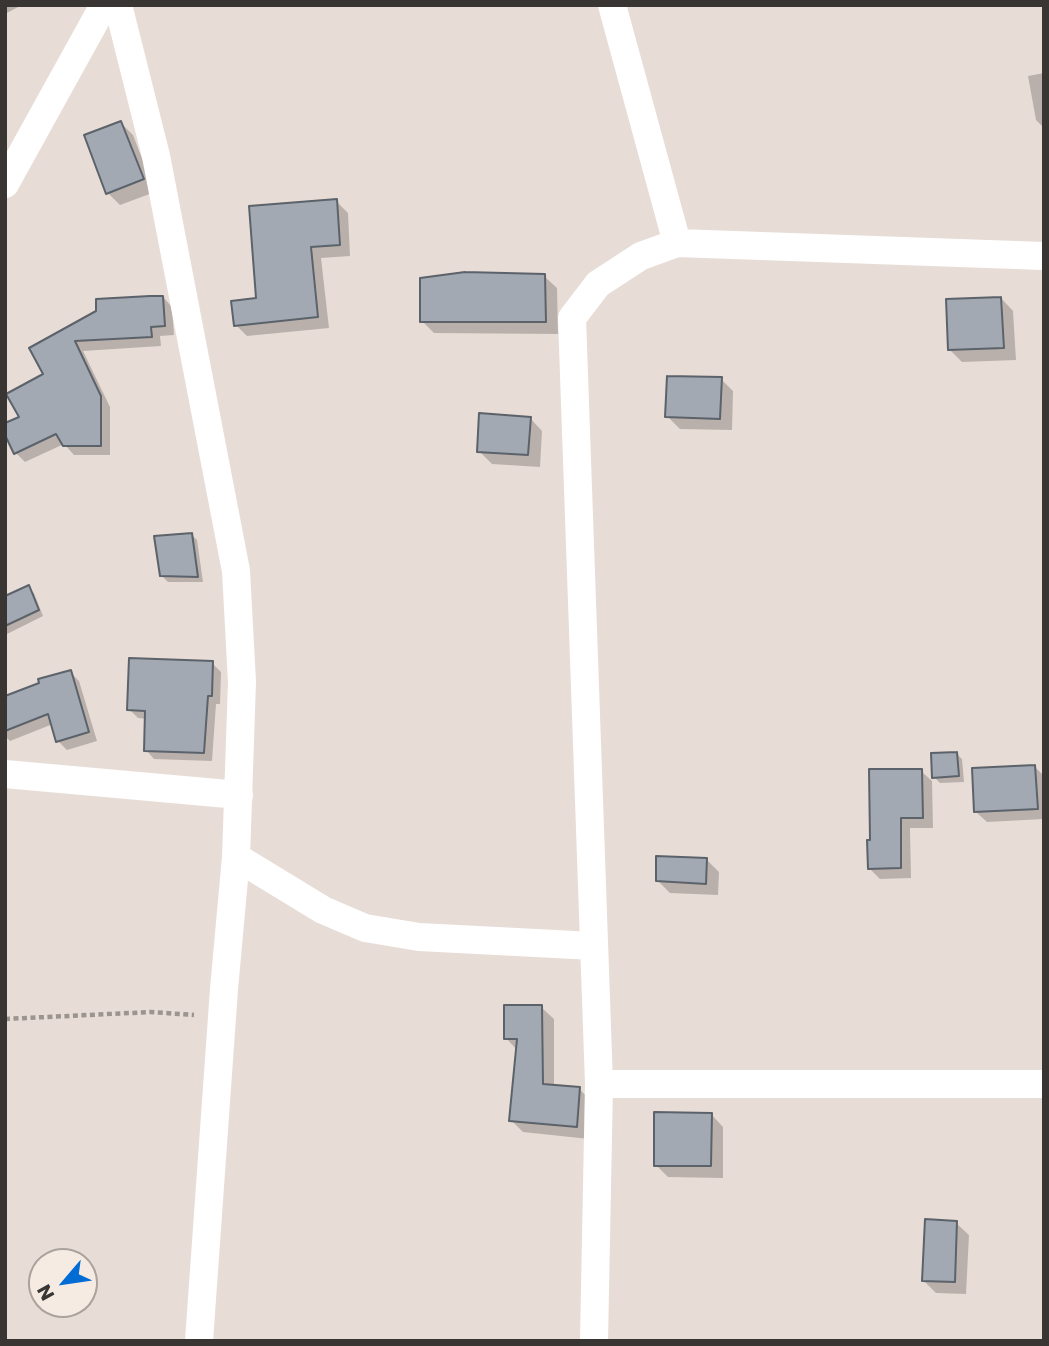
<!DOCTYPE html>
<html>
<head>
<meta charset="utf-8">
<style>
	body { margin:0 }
	#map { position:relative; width:1049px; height:1346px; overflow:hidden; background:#e8ddd6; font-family:Poppins,sans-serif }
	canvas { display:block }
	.frame { position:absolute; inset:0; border:7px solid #393532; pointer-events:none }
	.north { position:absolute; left:28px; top:1248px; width:70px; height:70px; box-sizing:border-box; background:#f5ebe3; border:2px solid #aaa29c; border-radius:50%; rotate:241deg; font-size:19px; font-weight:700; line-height:28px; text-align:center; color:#393532 }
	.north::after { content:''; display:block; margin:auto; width:24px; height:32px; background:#006cd4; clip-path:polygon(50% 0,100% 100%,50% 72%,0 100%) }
</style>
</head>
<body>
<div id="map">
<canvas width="1049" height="1346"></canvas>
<div class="frame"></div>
<div class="north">N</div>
</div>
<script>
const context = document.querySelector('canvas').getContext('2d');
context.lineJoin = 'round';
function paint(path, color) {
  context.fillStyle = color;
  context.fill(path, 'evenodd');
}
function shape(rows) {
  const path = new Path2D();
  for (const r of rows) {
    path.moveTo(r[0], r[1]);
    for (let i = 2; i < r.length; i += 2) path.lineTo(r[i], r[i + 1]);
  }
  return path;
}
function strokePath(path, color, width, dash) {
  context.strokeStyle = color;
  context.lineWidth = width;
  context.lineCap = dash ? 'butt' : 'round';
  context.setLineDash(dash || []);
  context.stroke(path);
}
const shadow = shape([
	[5,5,22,5,5,14],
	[1044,73,1044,128,1036,120,1028,76],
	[121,123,133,135,155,192,120,205,108,193],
	[336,201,348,213,350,256,321,258,329,328,247,336,236,325],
	[544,276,557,288,558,334,434,333,422,321],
	[163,297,172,307,174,335,160,336,161,346,83,351,110,407,110,455,74,455,64,444,25,462,16,453,21,417,46,375,31,349],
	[1001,298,1013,311,1016,360,962,362,950,350],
	[721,379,733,391,732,430,680,429,667,416],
	[530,418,542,431,540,467,492,464,479,451],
	[191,534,197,540,203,582,168,582,162,576],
	[28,587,34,593,43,616,5,635,5,598],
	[212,663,221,672,220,704,216,704,212,761,154,759,146,750,147,719,138,718,129,709],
	[70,672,79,681,97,741,67,750,58,741,53,724,10,741,5,736,5,698],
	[957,754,962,759,964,782,940,783,934,777],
	[1035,767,1044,776,1044,819,987,822,976,812],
	[921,771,932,781,933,828,910,828,911,878,880,879,870,869],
	[707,860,719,872,718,895,670,893,658,881],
	[541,1007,554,1019,554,1087,579,1089,592,1101,589,1139,523,1132,511,1120,517,1050,506,1038],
	[711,1114,723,1127,723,1178,668,1177,656,1165],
	[956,1223,969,1235,966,1294,936,1293,923,1280]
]);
const building = shape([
	[121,121,144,179,106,194,84,135,121,121],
	[337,199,340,245,311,247,318,317,234,326,231,301,256,298,249,206,337,199],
	[465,272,545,274,546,322,420,322,420,278,465,272],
	[150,296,163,296,165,326,151,327,152,337,75,341,101,396,101,446,63,446,56,434,14,454,5,435,5,423,19,417,6,394,43,374,29,348,96,311,96,299,150,296],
	[1001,297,1004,348,948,350,946,299,1001,297],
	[667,376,722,377,720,419,665,417,667,376],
	[479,413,531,417,528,455,477,452,479,413],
	[192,533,198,577,160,576,154,536,192,533],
	[29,585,39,610,5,626,5,596,29,585],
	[129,658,213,661,212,696,208,696,204,753,144,751,145,711,127,710,129,658],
	[71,670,89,732,56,742,48,714,5,731,5,696,39,683,38,679,71,670],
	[957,752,959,776,932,778,931,753,957,752],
	[1035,765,1038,809,974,812,972,768,1035,765],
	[869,769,922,769,923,818,901,818,901,868,868,869,867,840,870,840,869,769],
	[656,856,707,858,706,884,656,881,656,856],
	[504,1005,542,1005,543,1084,580,1087,577,1127,509,1121,517,1039,504,1039,504,1005],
	[654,1112,712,1113,711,1166,654,1166,654,1112],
	[925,1219,957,1221,955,1282,922,1281,925,1219]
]);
const path = shape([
	[5,1019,151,1012,194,1015]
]);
const street = shape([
	[118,5,156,156,236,571,242,682,236,857,224,989,199,1341],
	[612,5,677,243],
	[5,184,104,5],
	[5,774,239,795],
	[236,857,323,910,365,928,419,937,594,946],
	[599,1084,1044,1084],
	[594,1341,599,1084,572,318,598,284,641,256,677,243,1044,256]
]);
paint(shadow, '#0003');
paint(building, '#a2a9b2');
strokePath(building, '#5c626a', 2);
strokePath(path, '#9c948f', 4.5, [5, 3.5]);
strokePath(street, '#fff', 28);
</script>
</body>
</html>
